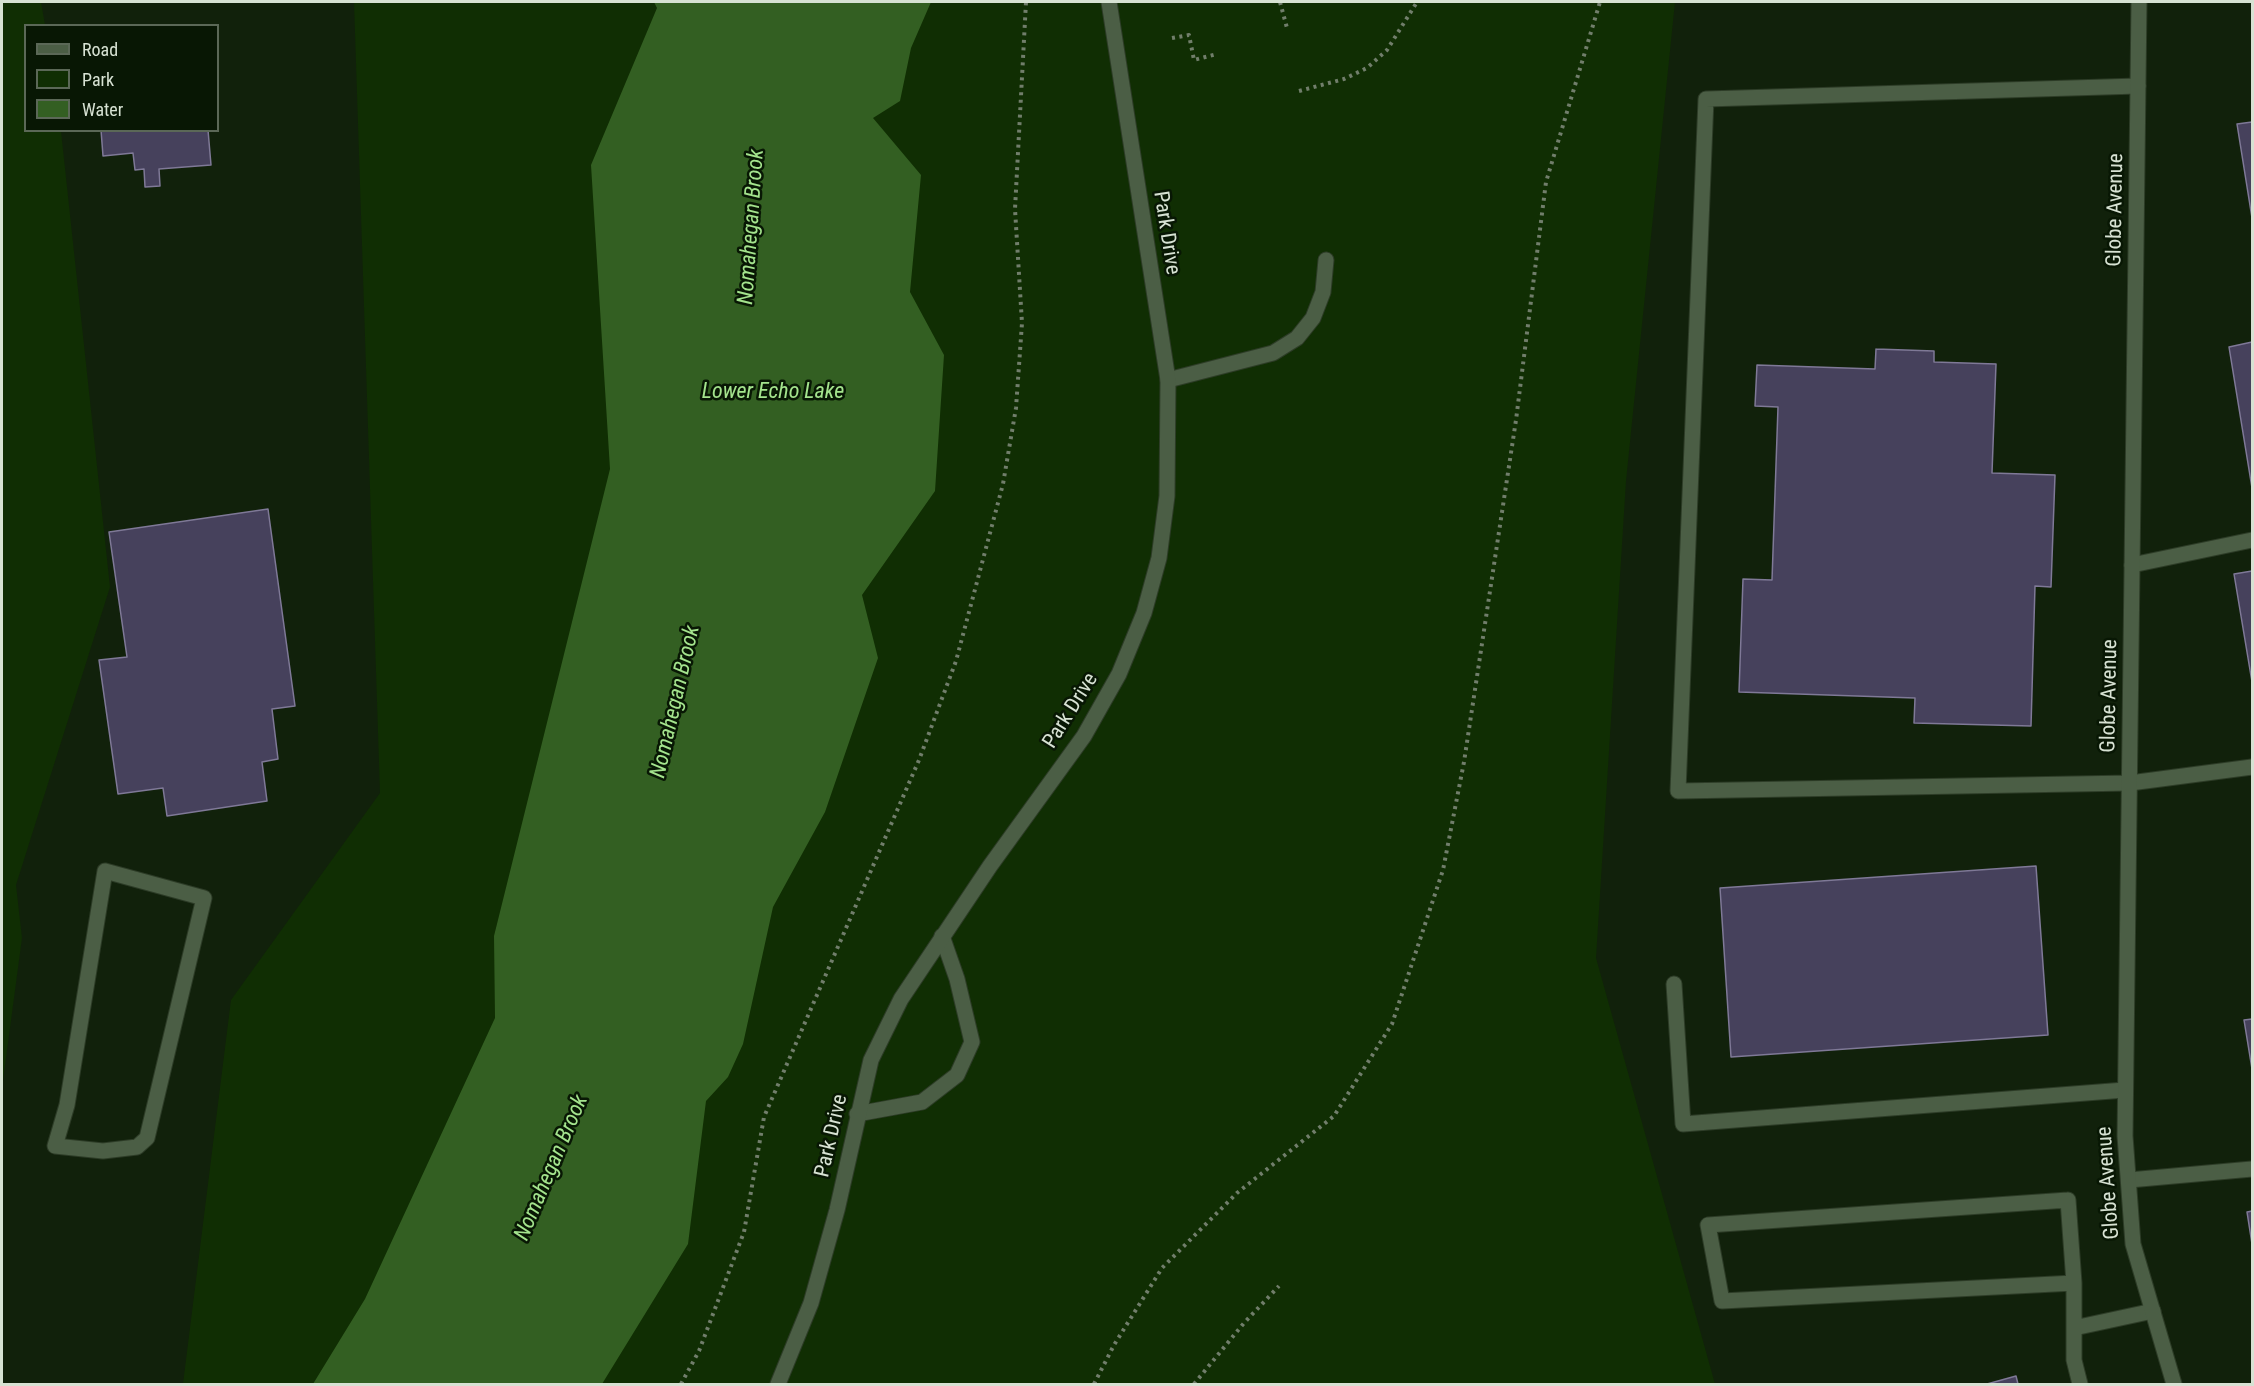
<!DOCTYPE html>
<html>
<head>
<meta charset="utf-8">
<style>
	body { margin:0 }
	#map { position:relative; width:2254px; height:1386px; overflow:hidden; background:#11210b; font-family:"Roboto Condensed",sans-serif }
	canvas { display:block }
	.frame { position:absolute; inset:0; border:3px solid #d7e2d3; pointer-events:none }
	.legend { position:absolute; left:24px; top:24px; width:195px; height:108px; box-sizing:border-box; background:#081704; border:2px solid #5b6857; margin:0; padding:8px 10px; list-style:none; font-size:18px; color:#d7e2d3 }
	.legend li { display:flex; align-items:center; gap:12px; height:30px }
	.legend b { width:30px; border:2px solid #5b6857 }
</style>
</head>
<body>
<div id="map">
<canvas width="2254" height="1386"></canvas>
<div class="frame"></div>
<ul class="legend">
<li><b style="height:8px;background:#4b5e45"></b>Road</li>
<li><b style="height:16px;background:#102e03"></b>Park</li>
<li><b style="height:16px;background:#335f22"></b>Water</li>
</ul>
</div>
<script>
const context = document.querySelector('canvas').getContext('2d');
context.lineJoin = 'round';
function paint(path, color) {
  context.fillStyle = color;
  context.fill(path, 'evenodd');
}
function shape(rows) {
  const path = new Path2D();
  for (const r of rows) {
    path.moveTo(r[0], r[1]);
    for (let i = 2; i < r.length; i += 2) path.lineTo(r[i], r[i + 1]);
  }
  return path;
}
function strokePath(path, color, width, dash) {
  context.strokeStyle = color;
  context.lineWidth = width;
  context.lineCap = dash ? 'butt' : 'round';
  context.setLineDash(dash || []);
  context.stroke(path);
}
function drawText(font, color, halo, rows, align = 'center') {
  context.font = font + ' "Roboto Condensed",sans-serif';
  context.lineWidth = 5;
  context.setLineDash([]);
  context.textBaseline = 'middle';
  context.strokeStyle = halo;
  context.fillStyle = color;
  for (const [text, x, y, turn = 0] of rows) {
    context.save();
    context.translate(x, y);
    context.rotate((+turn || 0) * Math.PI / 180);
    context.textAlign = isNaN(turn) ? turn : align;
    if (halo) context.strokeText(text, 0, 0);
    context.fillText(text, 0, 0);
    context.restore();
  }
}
const green = shape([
	[2,2,41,2,45,25,26,26,26,130,61,131,110,587,16,885,22,938,2,1088],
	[354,2,1675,2,1626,481,1596,958,1715,1384,183,1384,231,1000,380,793]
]);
const water = shape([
	[654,2,931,2,911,48,900,101,873,118,921,175,910,292,944,355,935,491,862,595,878,658,825,812,773,907,743,1044,728,1077,706,1101,688,1244,602,1384,313,1384,365,1299,495,1018,494,936,610,469,591,165,657,8]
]);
const building = shape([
	[2252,122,2252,218,2237,124,2252,122],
	[101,130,208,130,211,165,159,169,160,186,145,187,144,169,135,170,133,153,103,156,101,130],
	[2252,342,2252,488,2229,347,2252,342],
	[1876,349,1934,351,1934,362,1996,364,1992,473,2055,475,2051,587,2035,586,2031,726,1914,723,1915,698,1739,692,1743,579,1772,580,1778,407,1755,406,1757,365,1875,369,1876,349],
	[268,509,295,706,272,709,278,759,262,762,267,801,167,816,163,788,118,794,99,660,127,657,109,532,268,509],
	[2252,571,2252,682,2234,574,2252,571],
	[2036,866,2048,1035,1731,1057,1720,888,2036,866],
	[2252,1019,2252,1069,2244,1020,2252,1019],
	[2252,1211,2252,1244,2247,1212,2252,1211],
	[2016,1376,2018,1384,1987,1384,2016,1376]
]);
const path = shape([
	[1280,2,1287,28],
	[1172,38,1189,35,1194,60,1217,54],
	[1299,91,1344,79,1367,68,1387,50,1417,2],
	[681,1384,699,1351,744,1232,764,1117,919,760,956,661,1003,484,1016,408,1022,323,1015,209,1026,2],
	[1094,1384,1114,1345,1162,1268,1237,1193,1334,1116,1392,1024,1443,870,1464,762,1516,420,1546,182,1600,2],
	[1194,1384,1244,1323,1279,1286]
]);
const lane = shape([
	[2138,86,1706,99,1678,791,2130,783,2252,767],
	[1168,380,1273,353,1297,338,1313,318,1323,292,1326,260],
	[2132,565,2252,540],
	[105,871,204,898,147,1138,137,1147,103,1151,55,1146,67,1105,105,871],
	[1674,984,1683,1124,2125,1090],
	[857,1114,922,1102,957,1075,972,1042,957,979,942,936],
	[2129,1180,2252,1169],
	[2068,1200,2074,1283,1722,1301,1708,1225,2068,1200],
	[2074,1283,2074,1360,2080,1384],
	[2074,1328,2153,1311]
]);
const street = shape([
	[2139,2,2125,1136,2133,1244,2174,1384],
	[778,1384,811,1303,837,1210,871,1060,901,999,990,866,1084,736,1119,674,1144,613,1159,558,1167,496,1168,380,1109,2]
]);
const streetNames = [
	["Globe Avenue",2116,210,-89],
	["Park Drive",1166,233,81],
	["Globe Avenue",2110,696,-89],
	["Park Drive",1071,711,-58],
	["Park Drive",832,1136,-77],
	["Globe Avenue",2109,1183,-94]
];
const waterNames = [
	["Nomahegan Brook",752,227,-86],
	["Lower Echo Lake",773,392],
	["Nomahegan Brook",676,702,-77],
	["Nomahegan Brook",552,1168,-67]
];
paint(green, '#102e03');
paint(water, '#335f22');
paint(building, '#46415c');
strokePath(building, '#7f7997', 1.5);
strokePath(lane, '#2d3c27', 17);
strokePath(street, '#2d3c27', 17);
strokePath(path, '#717e6b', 4, [3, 4.5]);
strokePath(lane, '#4b5e45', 15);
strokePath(street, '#4b5e45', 15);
drawText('21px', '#d7e2d3', '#081704', streetNames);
drawText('italic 22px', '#a4e48d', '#081704', waterNames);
</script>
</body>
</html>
